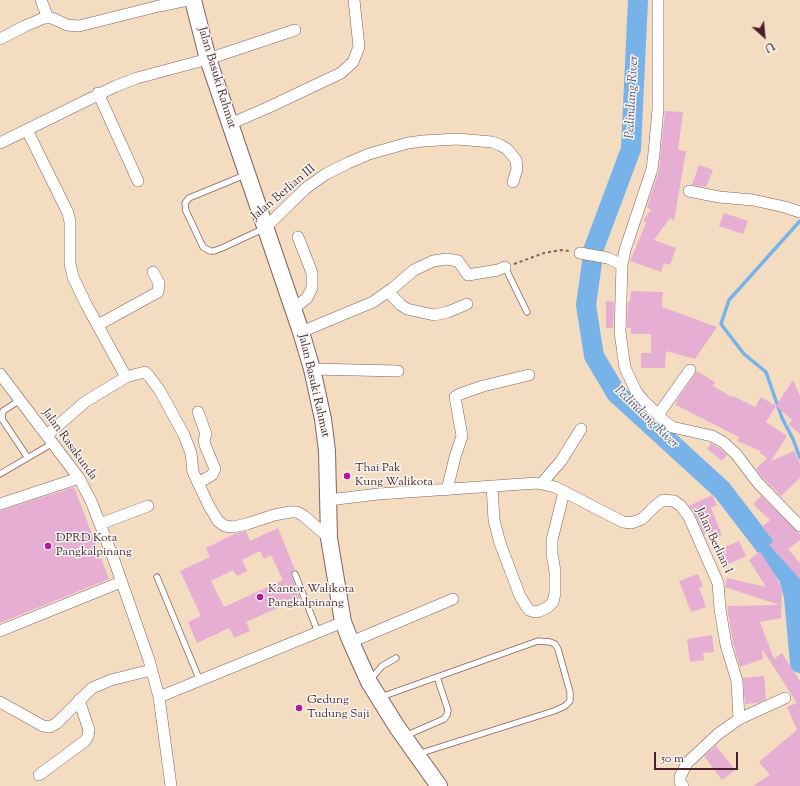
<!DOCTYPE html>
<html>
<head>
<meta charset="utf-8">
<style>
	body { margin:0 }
	#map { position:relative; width:800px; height:786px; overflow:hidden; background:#f4dcc1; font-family:"Sorts Mill Goudy",serif }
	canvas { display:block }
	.north { position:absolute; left:744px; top:16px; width:40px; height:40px; -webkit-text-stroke:3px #f6f6f2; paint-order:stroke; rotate:153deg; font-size:11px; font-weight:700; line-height:16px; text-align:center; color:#4a1f2b }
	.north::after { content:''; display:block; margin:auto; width:14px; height:18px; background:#4a1f2b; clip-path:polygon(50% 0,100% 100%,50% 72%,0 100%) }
	.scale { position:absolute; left:654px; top:752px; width:84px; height:18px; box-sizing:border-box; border:2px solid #4a1f2b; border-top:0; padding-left:5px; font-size:12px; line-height:14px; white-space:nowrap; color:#4a1f2b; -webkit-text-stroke:3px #f6f6f2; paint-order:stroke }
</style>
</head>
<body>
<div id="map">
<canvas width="800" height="786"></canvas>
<div class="north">U</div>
<div class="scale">50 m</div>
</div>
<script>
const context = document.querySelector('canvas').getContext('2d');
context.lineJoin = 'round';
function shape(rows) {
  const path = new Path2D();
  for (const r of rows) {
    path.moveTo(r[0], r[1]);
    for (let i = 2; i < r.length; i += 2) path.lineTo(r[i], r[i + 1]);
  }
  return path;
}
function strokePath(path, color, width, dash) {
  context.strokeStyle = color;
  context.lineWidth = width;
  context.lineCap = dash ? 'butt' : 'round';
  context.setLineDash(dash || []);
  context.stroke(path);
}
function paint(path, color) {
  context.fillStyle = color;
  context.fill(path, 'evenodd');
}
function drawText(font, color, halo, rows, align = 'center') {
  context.font = font + ' "Sorts Mill Goudy",serif';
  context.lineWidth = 3;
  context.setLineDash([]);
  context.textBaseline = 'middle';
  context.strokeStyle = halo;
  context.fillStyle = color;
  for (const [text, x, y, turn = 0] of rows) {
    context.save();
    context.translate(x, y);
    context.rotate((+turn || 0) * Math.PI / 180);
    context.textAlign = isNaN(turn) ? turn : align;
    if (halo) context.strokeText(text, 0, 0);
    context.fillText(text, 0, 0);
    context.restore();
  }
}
const stream = shape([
	[800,221,729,300,721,324,744,354,766,372,782,418,793,439,800,458]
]);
const river = shape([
	[638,0,631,149,594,248,586,305,594,356,616,393,722,490,789,577,794,597,800,663]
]);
const building = shape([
	[665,111,683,112,678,150,686,151,674,221,670,218,654,240,676,248,670,265,664,263,661,272,630,261,646,223,643,220,651,210,647,207,659,170],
	[699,165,713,170,706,187,692,185],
	[724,213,748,221,743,234,719,226],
	[631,291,663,292,662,307,717,327,695,359,666,351,665,368,641,368,641,353,651,353,651,334,631,334,631,328,627,328,628,302,630,302],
	[606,301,614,302,613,328,606,328],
	[697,371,715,382,713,386,732,397,733,396,755,407,761,397,776,406,766,422,787,436,771,461,794,451,800,464,800,478,781,496,763,478,756,469,767,458,760,453,761,451,737,441,739,437,676,405,677,403,676,402],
	[793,380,800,396,800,434,789,425,792,420,776,406],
	[711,443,719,448,727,455,722,461,707,449],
	[74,487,109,579,0,623,0,511],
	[712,495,717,505,711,508,722,535,713,539,711,532,704,535,695,514,689,506],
	[761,496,800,534,800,540,788,549,800,563,800,579,769,545,774,541,762,527,770,520,753,504],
	[278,528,295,570,292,571,291,575,300,598,246,622,250,631,234,638,229,628,197,643,188,622,201,616,180,571,210,557,206,548,234,534,246,531,250,541],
	[260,551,264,559,271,555,283,580,224,607,211,581,233,570,237,576,247,571,242,560],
	[739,541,746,556,727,565,721,549],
	[760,551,782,587,781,618,760,622,774,659,782,653,800,681,800,786,753,786,770,775,759,762,797,730,787,707,797,703,762,649,763,659,740,667,733,643,727,606,780,605,725,587,727,578,766,587,749,560],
	[698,574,703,586,699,588,706,607,691,612,679,581],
	[712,635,714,652,703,653,704,660,690,662,687,639],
	[764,676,766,699,757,703,745,704,743,678],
	[716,746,735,770,722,780,704,756]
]);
const path = shape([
	[514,264,544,253,561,250,569,251]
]);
const lane = shape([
	[245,175,189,198,185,203,186,211,203,247,210,251,214,251,222,248,265,228],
	[505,267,527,312],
	[20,400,3,411,2,419,28,458],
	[0,474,53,443],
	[295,574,318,632],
	[157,577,200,681],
	[370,680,382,666,396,658],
	[381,697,538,641,550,642,555,644,558,649,570,692,570,701,565,706,554,711,418,754],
	[405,736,444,719,447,715,448,710,437,677]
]);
const street = shape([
	[41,0,48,18],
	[658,0,658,109,654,153,652,169,625,250,622,265,620,332,625,368,637,393,644,401,664,421,672,427,712,436,723,442,736,454,758,483,800,526],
	[0,39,25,26,44,18,52,18,67,25,79,26,159,6,188,0],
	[98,93,138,181],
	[230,124,267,108,341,73,353,62,359,47,354,0],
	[27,130,68,213,70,222,70,263,73,277,86,304,126,377],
	[0,143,116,86,137,78,208,59,295,30],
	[689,191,719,197,753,200,785,207,800,212],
	[265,228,306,188,326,174,348,163,369,154,408,143,423,141,457,139,492,142,500,145,507,149,516,160,517,169,513,182],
	[580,253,608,258,622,265],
	[388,292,401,305,407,309,434,315,448,312,467,304],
	[293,309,307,298,312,288,312,273,298,237],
	[98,325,158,292,159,283,153,272],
	[301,332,373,302,393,288,414,270,433,261,447,259,458,261,468,275,498,270,505,267],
	[312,369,398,371],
	[0,374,79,478,91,501,114,560,149,660,159,697,171,786],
	[658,415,690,370],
	[47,435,85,402,126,377,145,372,149,376,160,391,184,435,191,453,193,472,209,506,218,521,225,526,233,527,247,524,274,515,290,512,297,512,304,516,329,538],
	[198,483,212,475,215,469,205,445,204,440,206,434,198,412],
	[542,483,561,461,581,429],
	[492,486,494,520,500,543,520,596,526,606,529,610,535,612,540,611,548,607,553,602,555,593,555,571,552,554,552,540,564,492],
	[447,490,455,457,462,436,455,397,460,394,483,386,529,375],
	[328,500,379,494,537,483,555,487,623,522,631,523,642,519,655,506,663,500,674,501,681,506,689,517,718,583,720,609,726,645,737,681,739,719,718,734,687,763,680,777,680,782,683,786],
	[0,504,79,478],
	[100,524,148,506],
	[0,631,121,582],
	[351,642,453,599],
	[159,697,343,622],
	[0,702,43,726,50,727,57,723,92,688,111,680,151,670],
	[739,719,785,698],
	[39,775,85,741,88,736,89,730,79,700]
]);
const secondary = shape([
	[193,0,208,59,301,332,312,369,323,419,327,451,329,538,343,622,351,642,369,682,397,727,439,786]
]);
const markers = [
	[347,476,4,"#b5179e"],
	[48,546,4,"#b5179e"],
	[260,597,4,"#b5179e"],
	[299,708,4,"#b5179e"]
];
const streetNames = [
	["Jalan Basuki Rahmat",216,78,73],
	["Jalan Berlian III",284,193,-40],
	["Jalan Basuki Rahmat",313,386,77],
	["Jalan Rasakunda",69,445,54],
	["Jalan Berlian I",713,541,65]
];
const poiNames = [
	["Thai Pak",355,469],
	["Kung Walikota",355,483],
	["DPRD Kota",56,539],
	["Pangkalpinang",56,553],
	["Kantor Walikota",268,590],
	["Pangkalpinang",268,604],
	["Gedung",307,701],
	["Tudung Saji",307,715]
];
const waterNames = [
	["Pedindang River",633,97,-87],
	["Pedindang River",646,418,44]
];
strokePath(stream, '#77b3e9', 3.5);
strokePath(river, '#77b3e9', 20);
paint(building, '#e5aed2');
strokePath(lane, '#866160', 7);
strokePath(street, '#866160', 12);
strokePath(secondary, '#866160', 18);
strokePath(path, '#866160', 2, [3, 3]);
strokePath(lane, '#fff', 5.5);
strokePath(street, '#fff', 11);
strokePath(secondary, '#fff', 16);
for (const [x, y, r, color] of markers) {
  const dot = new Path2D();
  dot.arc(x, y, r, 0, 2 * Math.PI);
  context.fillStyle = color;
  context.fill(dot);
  strokePath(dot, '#f6f6f2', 1.5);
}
drawText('12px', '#4a1f2b', '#f6f6f2', streetNames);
drawText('12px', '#4a1f2b', '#f6f6f2', poiNames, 'left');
drawText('italic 13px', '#5a536e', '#f6f6f2', waterNames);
</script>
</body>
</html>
